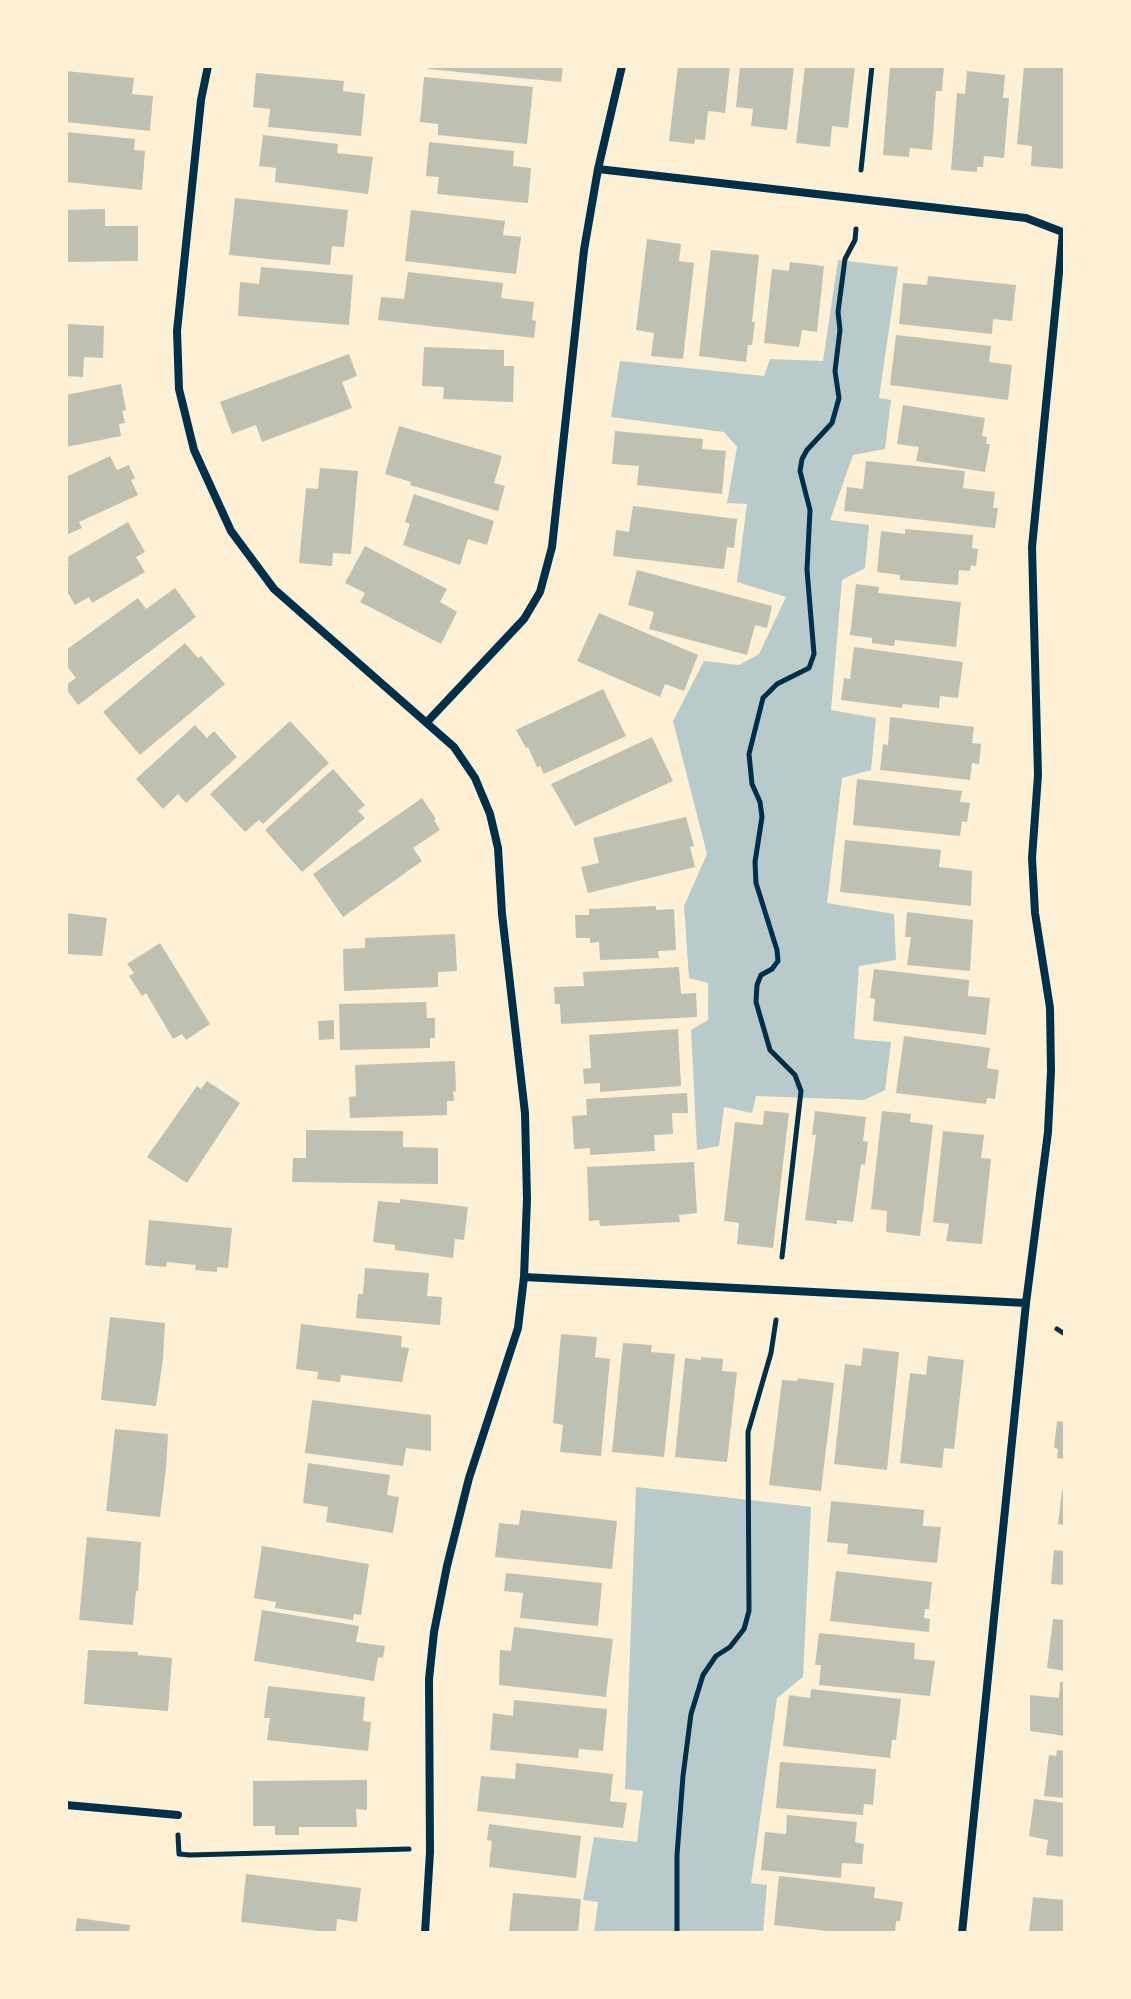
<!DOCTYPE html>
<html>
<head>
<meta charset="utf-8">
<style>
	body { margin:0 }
	#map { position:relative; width:1131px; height:1999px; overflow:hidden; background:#fdf0d5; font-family:"Varela Round",sans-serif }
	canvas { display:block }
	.frame { position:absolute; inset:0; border:68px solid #fdf0d5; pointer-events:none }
</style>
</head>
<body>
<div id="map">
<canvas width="1131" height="1999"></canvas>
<div class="frame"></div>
</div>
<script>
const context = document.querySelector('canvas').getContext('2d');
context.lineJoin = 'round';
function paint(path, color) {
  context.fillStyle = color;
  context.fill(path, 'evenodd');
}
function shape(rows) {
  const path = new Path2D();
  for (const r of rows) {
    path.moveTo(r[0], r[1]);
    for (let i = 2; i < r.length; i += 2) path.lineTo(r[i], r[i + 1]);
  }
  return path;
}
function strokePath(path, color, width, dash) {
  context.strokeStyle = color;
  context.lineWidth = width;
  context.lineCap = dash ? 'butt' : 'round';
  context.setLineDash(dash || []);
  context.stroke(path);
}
const green = shape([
	[838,260,898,267,879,398,891,400,885,449,853,455,830,520,869,525,865,568,842,580,831,710,876,718,871,770,842,778,827,903,894,914,896,960,859,966,854,1039,891,1042,885,1090,864,1100,756,1096,752,1113,724,1107,719,1146,697,1150,691,1030,708,1020,708,983,689,978,684,906,707,854,673,721,704,661,739,665,759,654,786,597,737,582,747,504,727,503,737,447,724,432,611,417,620,361,764,376,770,359,823,361],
	[636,1487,811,1507,803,1677,777,1698,751,1883,767,1885,763,1933,594,1933,598,1902,583,1900,594,1837,637,1842,643,1791,625,1789]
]);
const building = shape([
	[428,66,563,66,561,82,428,69],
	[678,66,730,66,725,113,708,111,705,140,695,139,694,144,669,141],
	[740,66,794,66,787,130,751,126,753,109,736,107],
	[805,66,855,66,848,128,832,126,830,147,796,143],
	[890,66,944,66,942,91,936,91,932,150,910,148,909,157,883,155],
	[1024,66,1065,66,1065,169,1031,166,1032,146,1017,144],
	[66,71,134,78,132,94,153,96,150,131,66,122],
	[967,71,1005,75,1003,98,1009,98,1004,158,984,156,983,167,977,167,977,172,951,170,957,93,965,94],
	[256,73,344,81,343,91,365,94,361,136,268,127,270,109,253,107],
	[424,77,533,87,527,144,438,135,438,124,420,122],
	[66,132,135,139,134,150,145,151,142,190,66,182],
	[263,135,338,144,337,153,373,157,368,194,275,182,276,168,259,166],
	[429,142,514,151,513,166,531,168,528,203,437,194,439,177,426,176],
	[235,198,348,210,344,247,332,246,330,265,229,255],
	[105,209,105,226,138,226,138,261,66,262,66,210],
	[411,210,505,221,503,235,521,237,516,274,405,261],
	[647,239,681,244,679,261,694,263,683,359,651,356,654,333,636,330],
	[711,250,759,255,752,322,755,322,752,345,748,345,746,362,699,356],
	[790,262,824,266,817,332,802,330,799,347,764,343,772,269,789,271],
	[261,267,353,275,349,325,238,316,240,282,259,284],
	[408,272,503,283,501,298,534,302,532,320,536,321,534,338,378,320,381,297,404,299],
	[928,276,1016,285,1012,321,993,319,992,334,899,324,903,283,927,285],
	[66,324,104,326,103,358,84,357,83,377,66,376],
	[896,335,991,346,989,362,1012,365,1008,400,890,385],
	[424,347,504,350,504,366,514,366,513,402,443,399,444,387,422,386],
	[349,354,357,376,342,382,352,408,262,442,256,425,232,434,220,402],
	[121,384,126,410,122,411,125,423,119,424,121,436,66,447,66,395],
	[903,405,985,418,982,436,987,437,986,444,990,444,985,472,916,461,919,447,897,444],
	[399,426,502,456,494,483,505,486,498,511,410,485,411,482,385,474],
	[615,431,703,439,702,449,726,451,722,494,637,485,639,466,612,464],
	[110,456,117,470,129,465,135,478,131,480,138,495,79,522,82,528,66,535,66,477],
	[866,461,965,471,963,488,995,492,993,508,998,508,995,528,844,511,847,487,863,489],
	[320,468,358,471,351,554,333,553,332,566,299,563,306,488,318,489],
	[414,494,494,521,487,545,468,539,460,565,403,545,410,524,405,522],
	[633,506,737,519,734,548,727,547,724,569,613,556,616,530,629,532],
	[128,522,145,552,136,557,145,572,92,603,89,597,75,605,66,590,66,565,69,563,66,558],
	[905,529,973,535,972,548,978,549,976,566,971,565,970,571,959,570,958,585,900,580,900,575,877,572,881,531,905,534],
	[365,546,447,589,440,602,457,612,441,644,360,602,365,593,345,583],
	[637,570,772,606,767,628,755,625,747,655,649,629,654,612,628,605],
	[856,584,879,587,878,593,961,602,956,647,895,640,894,646,872,643,872,638,850,635],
	[175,588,196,617,78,705,66,689,66,685,76,678,66,665,66,650,138,598,146,609],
	[599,613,698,655,684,691,665,684,660,697,577,661],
	[185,643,198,658,201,656,225,684,140,755,103,712],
	[854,647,963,662,958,698,940,696,939,708,903,704,902,708,841,700,844,678,850,679],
	[603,689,626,736,544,774,540,766,537,767,528,747,526,748,516,730],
	[890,717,974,727,972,743,981,744,979,764,972,763,970,780,880,770,883,744,888,745],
	[290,721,329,763,263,824,259,820,245,832,210,794],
	[195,725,207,738,214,731,237,757,186,803,178,794,163,809,136,779],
	[652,737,673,781,575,826,551,784],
	[333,769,365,805,358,811,365,818,302,872,265,830],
	[857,779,962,791,960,802,970,803,967,822,962,821,960,836,853,825],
	[422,798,436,819,434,820,440,830,413,848,422,861,343,917,313,874],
	[686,817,694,846,690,847,695,867,588,893,581,867,599,863,593,838],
	[845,840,941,850,939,867,972,871,971,906,840,892],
	[656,906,656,910,674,909,676,950,658,951,659,958,600,960,599,942,590,943,590,938,576,938,575,915,589,915,589,909],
	[907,912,973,920,970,971,907,965,911,937,905,937],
	[66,913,107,918,102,956,66,954],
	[455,934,457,971,438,972,438,987,344,991,343,949,365,948,365,938],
	[160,943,210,1024,186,1040,182,1034,173,1039,146,993,142,996,129,976,134,973,127,964],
	[679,967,681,994,696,993,697,1017,561,1024,560,1004,555,1004,554,987,584,986,583,972],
	[874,969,969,980,968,996,990,998,986,1035,873,1021,875,999,870,998],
	[426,1002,427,1018,435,1018,435,1038,430,1038,430,1048,340,1050,339,1004],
	[334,1020,334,1039,319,1040,318,1021],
	[678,1029,681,1086,600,1092,600,1083,584,1084,583,1069,591,1068,589,1035],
	[904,1036,990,1048,987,1068,999,1070,995,1099,987,1098,986,1104,896,1093],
	[455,1061,456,1092,453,1091,454,1101,447,1101,447,1115,350,1118,349,1097,356,1096,355,1065],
	[207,1081,240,1103,187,1183,147,1157,197,1086,201,1089],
	[687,1093,688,1113,672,1113,673,1134,654,1135,655,1151,590,1155,590,1148,574,1149,572,1116,587,1115,586,1099],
	[764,1111,789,1113,773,1248,737,1244,739,1223,724,1221,735,1122,763,1125],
	[815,1111,866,1117,863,1141,868,1142,865,1165,861,1164,853,1222,837,1220,837,1224,805,1220,816,1135,812,1135],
	[882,1111,911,1114,910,1122,933,1125,920,1236,886,1232,887,1211,871,1209],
	[306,1130,403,1131,403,1147,438,1148,438,1184,292,1182,293,1158,306,1158],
	[943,1131,984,1135,981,1158,991,1159,982,1244,946,1241,949,1224,933,1222],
	[694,1162,697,1213,679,1215,680,1222,600,1226,599,1220,589,1221,587,1167],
	[400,1199,468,1207,464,1240,455,1239,453,1258,395,1250,395,1245,373,1242,378,1201,400,1203],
	[149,1220,232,1228,228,1268,217,1267,217,1272,195,1270,196,1265,167,1262,166,1267,145,1265],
	[365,1268,429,1273,427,1296,442,1297,440,1325,356,1318,358,1294,363,1294],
	[110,1317,165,1323,163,1359,156,1406,101,1400],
	[301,1324,402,1336,401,1347,409,1348,402,1382,341,1375,340,1382,317,1379,318,1372,296,1369],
	[561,1334,597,1337,595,1357,610,1359,601,1456,560,1452,563,1425,553,1423],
	[623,1343,652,1345,651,1352,675,1354,664,1457,612,1452],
	[863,1348,899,1352,887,1470,834,1464,845,1364,861,1366],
	[928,1356,964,1360,954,1449,944,1448,942,1468,900,1463,910,1373,926,1375],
	[701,1357,723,1359,722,1371,737,1372,727,1462,675,1457,685,1358,701,1360],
	[798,1378,834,1383,821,1491,769,1485,782,1380,797,1381],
	[312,1400,431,1415,431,1451,406,1448,403,1466,305,1453],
	[1057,1421,1065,1422,1065,1459,1057,1458,1058,1449,1054,1448],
	[115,1429,168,1434,166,1469,160,1517,106,1511],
	[308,1463,390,1475,387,1495,399,1497,393,1533,326,1522,328,1507,303,1503],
	[1062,1491,1065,1491,1065,1525,1058,1524],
	[831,1501,924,1510,923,1526,941,1527,937,1563,847,1554,848,1544,827,1542],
	[521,1510,617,1521,612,1569,495,1557,499,1523,519,1525],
	[87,1537,141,1542,138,1591,136,1591,133,1625,79,1620],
	[262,1546,369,1564,361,1615,354,1614,353,1620,275,1608,276,1602,254,1598],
	[1054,1550,1065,1551,1065,1585,1051,1584],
	[836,1571,932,1582,929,1609,925,1609,924,1618,930,1619,929,1632,830,1621],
	[506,1573,602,1583,598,1626,520,1618,523,1593,504,1591],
	[262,1610,359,1626,356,1642,385,1646,383,1658,378,1657,374,1681,254,1661],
	[1053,1619,1065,1620,1065,1671,1047,1668],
	[514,1627,613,1639,606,1697,499,1685,500,1650,511,1651],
	[819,1633,915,1643,914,1659,935,1661,930,1696,819,1685,821,1665,815,1665],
	[88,1650,138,1652,138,1655,172,1658,168,1711,84,1704],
	[1060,1682,1065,1682,1065,1736,1030,1731,1030,1695,1059,1698],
	[268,1686,365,1697,363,1721,371,1722,368,1751,267,1740,270,1718,264,1718],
	[811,1689,901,1699,896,1740,892,1740,890,1758,783,1746,789,1695,810,1698],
	[514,1700,607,1709,603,1751,579,1749,578,1758,490,1750,493,1713,513,1716],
	[1057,1750,1065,1751,1065,1798,1044,1796,1049,1755,1056,1756],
	[780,1762,876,1769,873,1805,864,1804,863,1815,776,1808],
	[516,1763,613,1774,610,1801,627,1803,623,1828,477,1811,481,1776,515,1779],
	[367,1780,367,1810,356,1809,357,1827,299,1827,299,1835,275,1835,275,1826,253,1826,253,1781],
	[1034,1799,1065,1803,1065,1857,1046,1855,1048,1840,1029,1836],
	[787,1815,857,1822,855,1842,864,1844,862,1864,842,1863,841,1878,761,1870,765,1832,786,1834],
	[489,1824,581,1836,576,1878,489,1867,492,1841,487,1840],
	[246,1874,361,1888,357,1922,337,1919,336,1933,241,1922],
	[779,1876,875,1887,874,1898,903,1902,900,1921,896,1921,895,1933,844,1933,774,1925],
	[513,1893,581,1899,578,1933,509,1933],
	[1033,1897,1065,1900,1065,1933,1029,1933],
	[77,1918,130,1925,129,1933,75,1933]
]);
const path = shape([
	[861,170,872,66],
	[782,1257,801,1091,795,1075,770,1050,756,1002,757,985,761,975,772,969,778,961,777,950,756,883,755,862,762,817,760,802,752,784,749,754,763,698,777,684,809,668,814,654,807,570,810,510,800,471,802,459,807,450,832,423,839,398,835,371,840,330,838,312,845,259,855,240,856,229],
	[1057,1329,1065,1334],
	[178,1835,179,1854,190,1855,409,1849],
	[677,1933,677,1855,683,1776,691,1714,703,1675,716,1656,730,1647,744,1629,749,1611,748,1432,771,1353,776,1320]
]);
const minor = shape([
	[208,66,201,100,177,331,179,389,194,450,231,531,274,589,454,747,475,778,490,814,498,848,502,914,525,1113,527,1199,524,1277,518,1328,469,1478,447,1566,434,1632,429,1679,430,1852,425,1933],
	[598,169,1026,218,1065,233],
	[427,722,524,619,540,592,552,547,584,250,598,169,622,66],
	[524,1277,1026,1303],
	[66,1805,178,1815],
	[962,1933,1026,1303,1048,1132,1051,1071,1050,1008,1035,913,1032,858,1038,775,1032,547,1063,232]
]);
paint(green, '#b9caca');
paint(building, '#bec0b2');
strokePath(path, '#003049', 5);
strokePath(minor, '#003049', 8);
</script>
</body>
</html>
